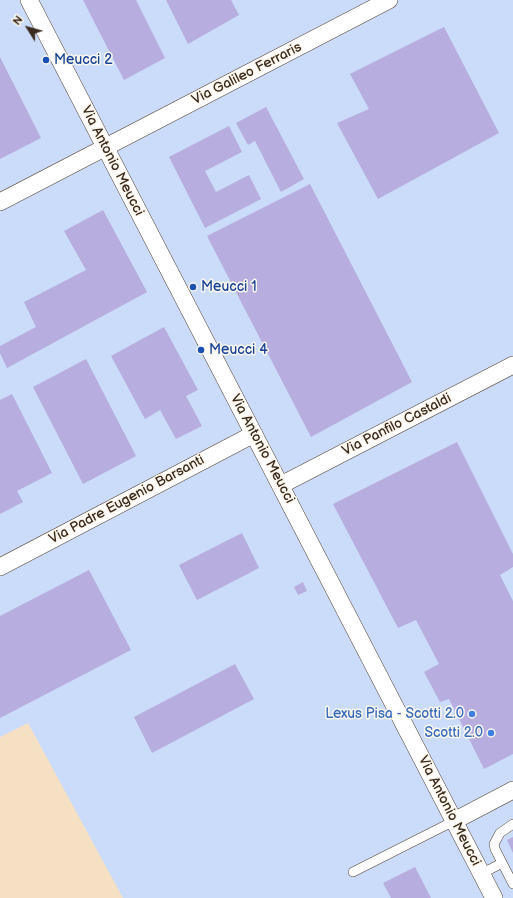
<!DOCTYPE html>
<html>
<head>
<meta charset="utf-8">
<style>
	body { margin:0 }
	#map { position:relative; width:513px; height:898px; overflow:hidden; background:#f5e0c4; font-family:"Balsamiq Sans",sans-serif }
	canvas { display:block }
	.north { position:absolute; left:8px; top:8px; width:40px; height:40px; -webkit-text-stroke:3px #fbf7ec; paint-order:stroke; rotate:307deg; font-size:11px; font-weight:700; line-height:16px; text-align:center; color:#3b2a1e }
	.north::after { content:''; display:block; margin:auto; width:14px; height:18px; background:#3b2a1e; clip-path:polygon(50% 0,100% 100%,50% 72%,0 100%) }
</style>
</head>
<body>
<div id="map">
<canvas width="513" height="898"></canvas>
<div class="north">N</div>
</div>
<script>
const context = document.querySelector('canvas').getContext('2d');
context.lineJoin = 'round';
function paint(path, color) {
  context.fillStyle = color;
  context.fill(path, 'evenodd');
}
function shape(rows) {
  const path = new Path2D();
  for (const r of rows) {
    path.moveTo(r[0], r[1]);
    for (let i = 2; i < r.length; i += 2) path.lineTo(r[i], r[i + 1]);
  }
  return path;
}
function strokePath(path, color, width, dash) {
  context.strokeStyle = color;
  context.lineWidth = width;
  context.lineCap = dash ? 'butt' : 'round';
  context.setLineDash(dash || []);
  context.stroke(path);
}
function drawText(font, color, halo, rows, align = 'center') {
  context.font = font + ' "Balsamiq Sans",sans-serif';
  context.lineWidth = 3;
  context.setLineDash([]);
  context.textBaseline = 'middle';
  context.strokeStyle = halo;
  context.fillStyle = color;
  for (const [text, x, y, turn = 0] of rows) {
    context.save();
    context.translate(x, y);
    context.rotate((+turn || 0) * Math.PI / 180);
    context.textAlign = isNaN(turn) ? turn : align;
    if (halo) context.strokeText(text, 0, 0);
    context.fillText(text, 0, 0);
    context.restore();
  }
}
const built = shape([
	[0,0,513,0,513,898,123,898,28,723,0,737]
]);
const building = shape([
	[83,0,136,0,165,58,124,80],
	[166,0,231,0,239,15,188,44],
	[444,27,499,133,378,199,337,123,369,109,350,74],
	[0,57,41,138,0,159],
	[266,107,304,179,281,192,255,141,248,145,236,123],
	[229,126,242,152,205,171,216,192,249,175,261,199,205,228,169,157],
	[310,184,412,382,311,437,207,236],
	[103,210,147,292,7,368,0,353,0,346,36,327,24,302,86,270,64,231],
	[164,327,198,390,186,396,202,426,176,439,160,410,145,419,111,356],
	[86,359,136,456,83,484,33,387],
	[12,394,52,473,17,491,23,502,0,514,0,400],
	[457,442,513,554,513,567,500,575,513,601,513,754,484,769,449,699,440,702,424,672,439,664,416,620,398,628,333,504],
	[242,533,259,568,197,600,179,565],
	[89,570,131,650,0,718,0,616],
	[303,582,307,591,298,595,294,587],
	[235,664,254,699,152,753,134,717],
	[513,837,513,853,507,840],
	[415,867,431,898,391,898,383,883]
]);
const lane = shape([
	[513,824,500,833,494,844,495,849,513,884],
	[353,872,454,821],
	[481,874,502,863]
]);
const street = shape([
	[29,0,494,898],
	[0,202,389,0],
	[281,485,513,365],
	[0,567,254,434],
	[454,821,513,790]
]);
const markers = [
	[46,60,4,"#1a4fb4"],
	[193,287,4,"#1a4fb4"],
	[201,350,4,"#1a4fb4"],
	[472,714,4,"#3f7fe0"],
	[491,733,4,"#3f7fe0"]
];
const transitNames = [
	["Meucci 2",54,60],
	["Meucci 1",201,287],
	["Meucci 4",209,350]
];
const streetNames = [
	["Via Galileo Ferraris",247,74,-27],
	["Via Antonio Meucci",112,161,63],
	["Via Panfilo Castaldi",397,425,-27],
	["Via Antonio Meucci",262,449,62],
	["Via Padre Eugenio Barsanti",127,500,-28],
	["Via Antonio Meucci",449,811,63]
];
const shopNames = [
	["Lexus Pisa - Scotti 2.0",464,714],
	["Scotti 2.0",483,733]
];
paint(built, '#cadcf9');
paint(building, '#b7addf');
strokePath(lane, '#574537', 10);
strokePath(street, '#574537', 18);
strokePath(lane, '#fff', 9);
strokePath(street, '#fff', 17);
for (const [x, y, r, color] of markers) {
  const dot = new Path2D();
  dot.arc(x, y, r, 0, 2 * Math.PI);
  context.fillStyle = color;
  context.fill(dot);
  strokePath(dot, '#fbf7ec', 1.5);
}
drawText('14px', '#164399', '#fbf7ec', transitNames, 'left');
drawText('14px', '#3b2a1e', '#fbf7ec', streetNames);
drawText('14px', '#366cbe', '#fbf7ec', shopNames, 'right');
</script>
</body>
</html>
